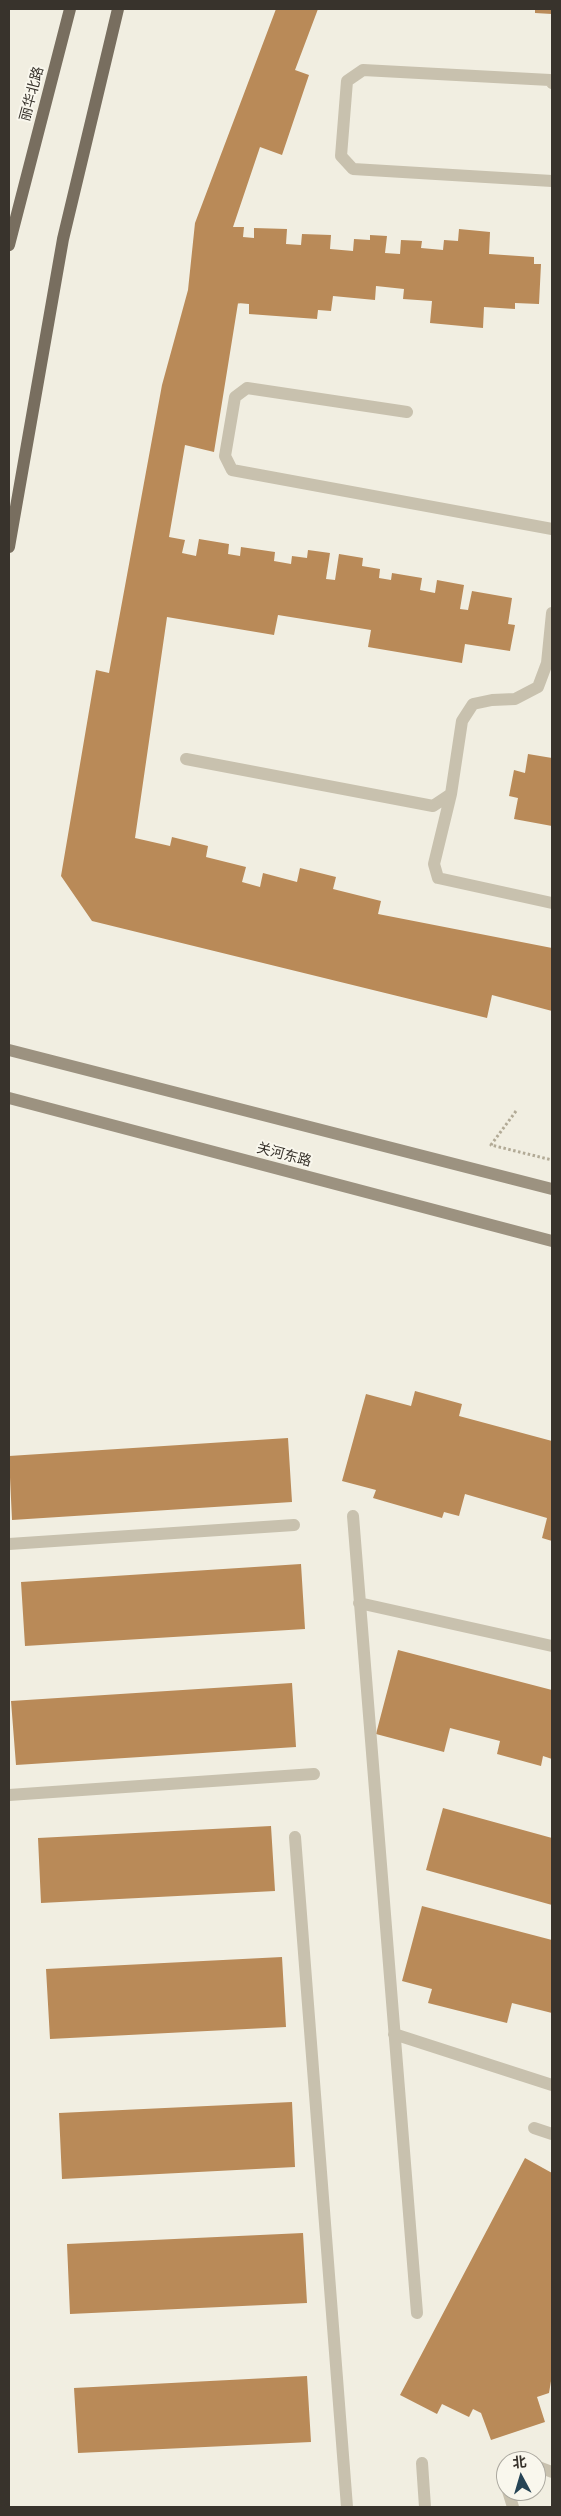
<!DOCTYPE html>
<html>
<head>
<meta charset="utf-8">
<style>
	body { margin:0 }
	#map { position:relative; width:561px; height:2516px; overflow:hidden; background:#f1eee1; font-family:"PT Sans Narrow","Noto Sans SC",sans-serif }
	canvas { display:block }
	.frame { position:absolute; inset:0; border:10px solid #38332c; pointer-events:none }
	.north { position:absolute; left:496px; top:2451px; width:50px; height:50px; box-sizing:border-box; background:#f9f7ed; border:1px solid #aca9a0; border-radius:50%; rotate:354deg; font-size:14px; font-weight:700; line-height:20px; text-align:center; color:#38332c }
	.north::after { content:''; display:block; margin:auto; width:18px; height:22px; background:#264455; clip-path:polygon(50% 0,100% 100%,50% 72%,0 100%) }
</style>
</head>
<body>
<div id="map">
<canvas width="561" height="2516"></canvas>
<div class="frame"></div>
<div class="north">北</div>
</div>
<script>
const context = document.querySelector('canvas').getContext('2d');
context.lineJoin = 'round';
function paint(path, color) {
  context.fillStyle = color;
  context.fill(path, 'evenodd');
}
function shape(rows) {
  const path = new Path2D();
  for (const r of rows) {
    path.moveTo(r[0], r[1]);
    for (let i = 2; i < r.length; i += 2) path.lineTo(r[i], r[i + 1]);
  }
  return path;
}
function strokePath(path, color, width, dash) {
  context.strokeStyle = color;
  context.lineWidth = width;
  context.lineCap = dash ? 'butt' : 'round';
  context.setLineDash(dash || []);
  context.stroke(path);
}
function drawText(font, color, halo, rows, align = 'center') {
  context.font = font + ' "PT Sans Narrow","Noto Sans SC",sans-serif';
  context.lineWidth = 4;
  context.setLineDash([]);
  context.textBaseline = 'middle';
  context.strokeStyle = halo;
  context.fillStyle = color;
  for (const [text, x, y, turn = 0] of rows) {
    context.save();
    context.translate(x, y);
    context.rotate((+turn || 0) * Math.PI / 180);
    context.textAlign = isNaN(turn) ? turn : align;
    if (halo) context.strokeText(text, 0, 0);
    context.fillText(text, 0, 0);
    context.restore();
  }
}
const building = shape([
	[276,9,318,9,295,70,309,75,282,155,260,147,233,227,244,227,243,237,254,238,254,228,287,229,286,244,301,245,302,234,331,235,330,249,353,251,354,239,370,240,370,235,387,236,385,253,400,254,401,240,422,241,421,248,443,250,444,240,458,241,459,229,490,232,489,254,534,257,534,264,541,264,539,304,515,303,515,309,484,307,483,328,430,323,432,301,403,299,404,289,376,286,375,300,333,296,331,311,318,310,317,319,249,314,249,304,238,303,239,297,214,452,185,445,169,537,185,540,182,553,196,556,199,539,229,544,228,554,240,556,241,547,275,552,274,561,291,564,292,556,307,558,308,550,330,553,326,579,335,580,339,554,363,558,362,566,380,569,379,578,391,580,392,573,422,578,420,590,435,593,437,580,464,585,460,609,468,610,472,591,512,598,508,624,515,625,510,651,465,644,462,663,368,647,371,630,278,615,274,635,167,617,135,838,170,846,172,837,208,846,206,857,246,867,242,882,260,887,263,873,297,882,300,868,336,877,333,889,381,901,378,914,552,948,552,1011,492,995,487,1018,92,921,61,876,96,670,109,673,162,385,188,290,195,223],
	[535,9,552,9,552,14,535,13],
	[528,754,552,758,552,826,514,819,518,798,509,796,514,770,525,773],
	[415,1391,462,1404,459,1416,552,1441,552,1541,542,1538,547,1518,465,1494,459,1516,444,1512,442,1518,373,1498,376,1490,342,1481,366,1394,411,1406],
	[288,1438,292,1502,12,1520,9,1456],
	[301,1564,305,1629,25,1646,21,1582],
	[398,1650,552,1690,552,1759,543,1756,541,1766,497,1754,500,1741,450,1728,444,1752,376,1734],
	[292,1683,296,1747,16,1765,11,1701],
	[443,1808,552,1838,552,1905,426,1870],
	[271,1826,275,1891,41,1903,38,1838],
	[422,1906,552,1940,552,2013,512,2003,507,2023,428,2003,432,1989,402,1981],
	[282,1957,286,2027,50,2039,46,1969],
	[292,2102,295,2167,62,2179,59,2113],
	[525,2158,552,2173,552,2375,549,2393,537,2397,545,2422,491,2440,481,2413,473,2409,469,2417,442,2404,437,2414,400,2395],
	[303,2233,307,2303,70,2314,67,2244],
	[307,2376,311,2442,78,2453,74,2388]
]);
const path = shape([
	[516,1111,491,1145,552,1160]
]);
const service = shape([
	[552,83,550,80,363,70,347,81,341,156,353,169,552,181],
	[407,412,247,388,235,397,225,456,232,470,552,529],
	[186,759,433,806,451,794,462,721,473,704,492,700,515,699,538,687,547,663,552,613],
	[451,794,434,864,438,878,552,903],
	[353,1516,417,2313],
	[9,1544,294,1525],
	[359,1603,552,1646],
	[9,1795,314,1774],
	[295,1837,347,2507],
	[394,2034,552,2085],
	[534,2128,552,2134],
	[422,2463,425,2507],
	[536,2466,552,2472],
	[508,2491,513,2507]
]);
const secondary = shape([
	[9,1050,552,1189],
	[9,1098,552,1241]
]);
const primary = shape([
	[9,245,70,9],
	[9,547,63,239,118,9]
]);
const streetNames = [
	["丽华北路",32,94,-75],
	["关河东路",284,1155,15]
];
paint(building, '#b98a58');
strokePath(path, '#b2aa96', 3, [2.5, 2.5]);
strokePath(service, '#c8c1ae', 12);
strokePath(secondary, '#9c9280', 12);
strokePath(primary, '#786e5f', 12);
drawText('14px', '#38332c', '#f9f7ed', streetNames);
</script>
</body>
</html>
